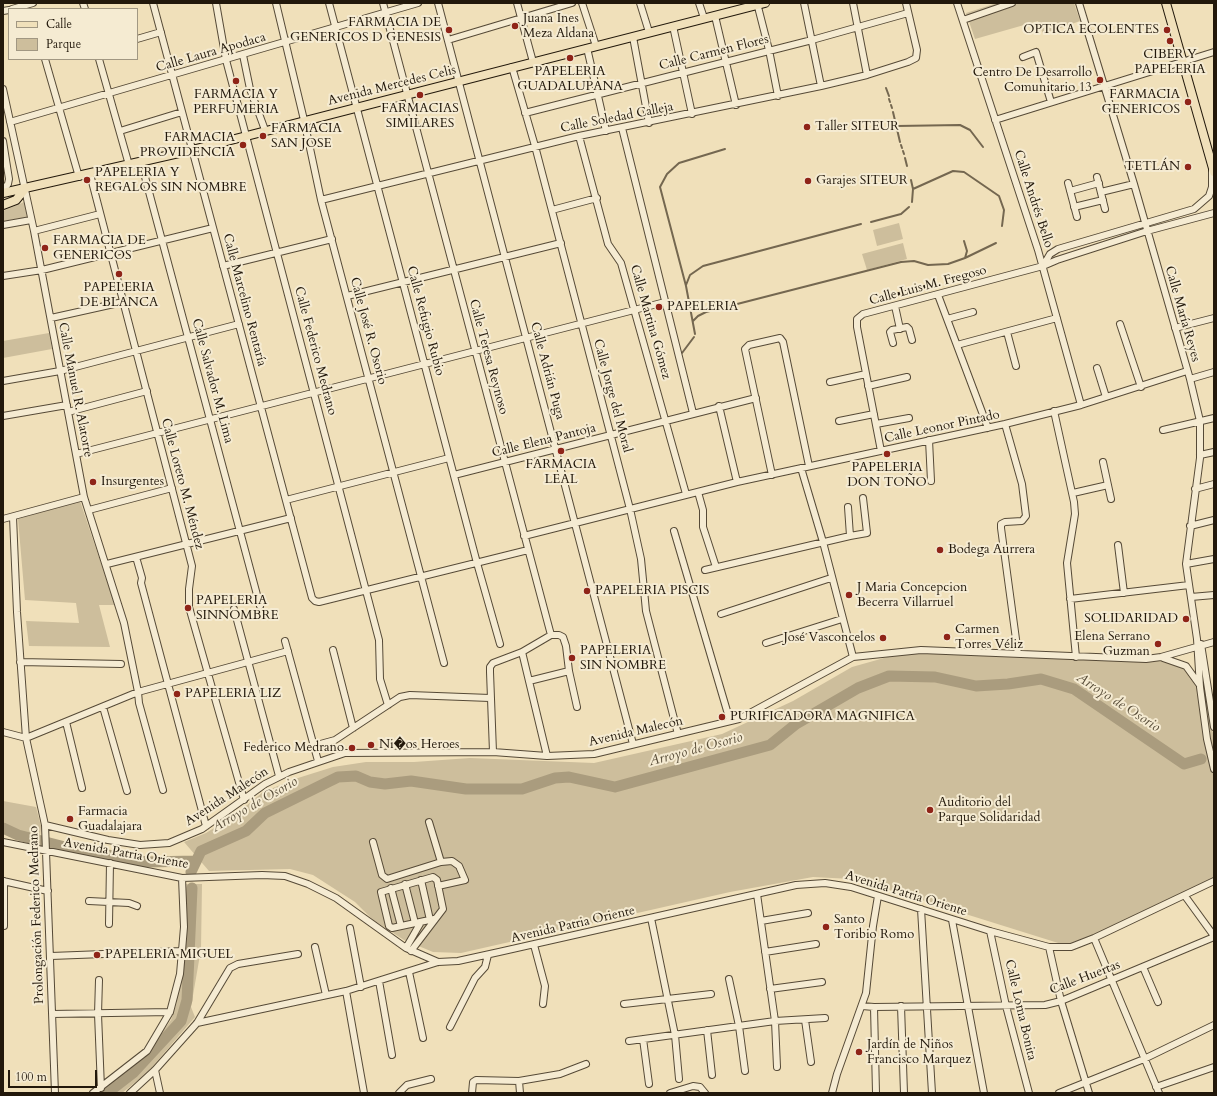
<!DOCTYPE html>
<html>
<head>
<meta charset="utf-8">
<style>
	body { margin:0 }
	#map { position:relative; width:1217px; height:1096px; overflow:hidden; background:#f0e0ba; font-family:Cardo,serif }
	canvas { display:block }
	.frame { position:absolute; inset:0; border:4px solid #22180b; pointer-events:none }
	.legend { position:absolute; left:8px; top:8px; width:130px; height:52px; box-sizing:border-box; background:#f5ebd2; border:1px solid #a19782; margin:0; padding:5px 7px; list-style:none; font-size:12px; color:#22180b }
	.legend li { display:flex; align-items:center; gap:8px; height:20px }
	.legend b { width:20px; border:1px solid #a19782 }
	.scale { position:absolute; left:8px; top:1070px; width:89px; height:18px; box-sizing:border-box; border:2px solid #22180b; border-top:0; padding-left:5px; font-size:12px; line-height:14px; white-space:nowrap; color:#22180b; -webkit-text-stroke:3px #f5ebd2; paint-order:stroke }
</style>
</head>
<body>
<div id="map">
<canvas width="1217" height="1096"></canvas>
<div class="frame"></div>
<ul class="legend">
<li><b style="height:5px;background:#f0e0ba"></b>Calle</li>
<li><b style="height:11px;background:#cdbe9c"></b>Parque</li>
</ul>
<div class="scale">100 m</div>
</div>
<script>
const context = document.querySelector('canvas').getContext('2d');
context.lineJoin = 'round';
function paint(path, color) {
  context.fillStyle = color;
  context.fill(path, 'evenodd');
}
function shape(rows) {
  const path = new Path2D();
  for (const r of rows) {
    path.moveTo(r[0], r[1]);
    for (let i = 2; i < r.length; i += 2) path.lineTo(r[i], r[i + 1]);
  }
  return path;
}
function strokePath(path, color, width, dash) {
  context.strokeStyle = color;
  context.lineWidth = width;
  context.lineCap = dash ? 'butt' : 'round';
  context.setLineDash(dash || []);
  context.stroke(path);
}
function drawText(font, color, halo, rows, align = 'center') {
  context.font = font + ' Cardo,serif';
  context.lineWidth = 4;
  context.setLineDash([]);
  context.textBaseline = 'middle';
  context.strokeStyle = halo;
  context.fillStyle = color;
  for (const [text, x, y, turn = 0] of rows) {
    context.save();
    context.translate(x, y);
    context.rotate((+turn || 0) * Math.PI / 180);
    context.textAlign = isNaN(turn) ? turn : align;
    if (halo) context.strokeText(text, 0, 0);
    context.fillText(text, 0, 0);
    context.restore();
  }
}
const green = shape([
	[997,3,1074,3,1080,21,1043,34,1038,21,975,39,966,13],
	[24,202,27,217,3,221,3,211],
	[899,223,903,239,877,246,873,230],
	[903,243,907,259,867,270,862,254],
	[49,333,52,349,3,358,3,341],
	[80,501,115,605,99,605,110,647,29,646,26,621,79,623,76,603,25,600,18,519],
	[909,651,1161,657,1186,666,1200,682,1214,737,1214,880,1071,947,876,886,851,879,813,877,730,892,461,953,433,952,404,940,373,920,355,902,313,875,290,869,209,871,184,842,206,833,235,815,263,792,298,778,333,767,366,762,414,762,470,758,594,763,625,756,722,734,793,701,852,667],
	[3,801,36,807,41,826,40,837,28,834,26,839,3,833],
	[185,884,202,884,201,949,191,1007,195,1017,147,1073,122,1093,100,1093,146,1054,171,1020,176,1005,185,947]
]);
const stream = shape([
	[886,88,889,96],
	[889,99,890,102],
	[891,105,892,108],
	[893,112,900,142],
	[897,126,960,125,970,130,983,147],
	[901,145,902,148],
	[903,151,904,154],
	[905,158,907,166],
	[911,180,913,189,912,202],
	[913,189,953,171,964,172,999,196,1004,210,1002,226],
	[871,222,901,214,909,207],
	[964,241,967,251,965,258],
	[686,285,690,275,703,266,861,224],
	[693,321,698,316,706,312,901,262,914,261,928,265,948,264,965,258,996,243],
	[695,334,686,286,660,187,667,174,679,163,725,149],
	[682,353,694,337]
]);
const river = shape([
	[3,828,18,835,69,848,146,862,196,861],
	[191,872,201,851,246,831,265,813,338,777,356,776,370,782,385,784,411,781,466,789,522,789,555,778,569,777,615,787,770,745,796,724,858,688,889,676,935,677,976,686,1008,684,1041,679,1074,689,1184,764,1201,759],
	[107,1093,133,1073,181,1021,187,1000,192,888]
]);
const minor = shape([
	[83,3,85,9],
	[153,3,312,598,315,601,319,602,528,550],
	[216,3,226,60,379,640,380,679,388,705],
	[276,3,304,120,321,200,444,663],
	[329,3,477,563,500,644],
	[383,3,551,635],
	[438,3,633,744],
	[517,3,533,62],
	[582,3,596,46],
	[640,3,649,32],
	[699,3,704,18],
	[757,3,769,50,778,96],
	[804,3,821,86],
	[853,3,867,75],
	[957,3,1038,250,1081,405],
	[1079,3,1134,184,1190,379,1200,421,1200,458,1186,564,1197,639,1200,687,1207,739,1214,769],
	[12,9,33,3],
	[3,11,9,10],
	[715,16,736,105],
	[963,20,1012,3],
	[673,26,692,114],
	[633,37,649,123],
	[137,39,161,32],
	[448,40,572,3],
	[587,48,606,131],
	[243,55,250,89,265,130],
	[1023,57,1036,52,1051,102],
	[45,59,79,177],
	[99,59,129,165],
	[512,67,535,146,630,509,641,559,646,611,678,734],
	[3,89,34,231,84,497,124,623,138,692,139,703,163,790],
	[525,113,812,40,908,13],
	[995,120,1214,52],
	[10,122,418,3],
	[622,128,693,413],
	[120,131,182,112],
	[579,136,608,244,621,263,686,494],
	[3,141,9,179,8,184,3,190],
	[141,162,260,606],
	[90,174,192,566,189,589,189,607,244,800],
	[1097,177,1105,209],
	[1068,183,1077,217],
	[1070,191,1099,183],
	[1101,192,1134,184],
	[321,200,579,136,821,86,867,75,908,62,916,58,917,50,906,3],
	[1074,207,1103,200],
	[552,210,597,198],
	[3,225,31,220],
	[34,231,100,214],
	[223,266,332,239],
	[1043,266,1050,254,1058,249,1194,209,1209,196,1212,187,1212,168],
	[3,276,42,270,213,228],
	[938,295,988,428],
	[347,296,561,243],
	[895,306,900,329],
	[51,318,123,302],
	[947,319,973,312],
	[1120,324,1141,387],
	[1175,328,1214,318],
	[1007,332,1016,366],
	[893,343,890,332,892,330,907,327,909,329,912,340],
	[957,345,1057,318],
	[1097,368,1106,397],
	[1190,379,1214,372],
	[3,381,60,371,239,324],
	[830,382,866,374],
	[868,386,907,377],
	[719,406,737,482],
	[1054,411,1074,502,1075,514,1067,563,1076,657],
	[68,412,147,391],
	[3,416,67,405],
	[839,421,874,414],
	[876,424,909,418],
	[1005,424,1022,484,1026,516,1022,521,1005,522,1001,524,1001,528,1018,654],
	[1163,430,1214,418],
	[929,440,931,481],
	[881,451,857,327,857,319,863,314,1043,266,1057,260,1147,231,1214,213],
	[76,454,665,302],
	[1200,455,1214,452],
	[1103,462,1111,499],
	[801,468,823,542,853,657],
	[454,475,756,398],
	[772,475,745,349,749,345,780,338,783,342,809,466],
	[1195,489,1214,484],
	[698,492,703,510,703,527,716,567],
	[1073,493,1108,485],
	[286,500,449,458],
	[89,510,172,488],
	[13,517,17,612,26,738,45,825,55,1093],
	[3,519,84,497],
	[1190,526,1214,520],
	[674,531,730,721],
	[524,536,737,482,1005,424,1081,405,1187,371],
	[850,536,867,533,863,498],
	[1118,545,1124,593],
	[136,557,142,578,141,583,206,826],
	[107,564,291,518],
	[1186,564,1214,559],
	[705,570,850,536,848,507],
	[1191,597,1214,595],
	[1070,599,1189,585],
	[234,609,279,776],
	[721,614,831,578],
	[285,641,318,761],
	[766,643,842,619],
	[1201,644,1214,727],
	[333,650,353,728],
	[522,652,547,756],
	[1163,658,1186,666,1199,684],
	[20,662,121,664],
	[529,681,569,671],
	[103,707,127,791],
	[66,722,82,788],
	[3,732,26,738],
	[26,738,138,692,288,651],
	[313,746,335,740,400,697,410,695,490,698],
	[493,752,490,672,490,667,493,663,522,652,551,635,559,635,563,637,566,646,569,671,577,707],
	[429,822,441,862],
	[45,825,108,840,140,845,169,843,202,829,265,784,289,772,345,753,493,752,547,756,594,754,739,719,853,657,921,650,1146,659,1161,657,1214,642],
	[3,842,182,878,262,875,285,876,308,884,336,898,406,948,438,962],
	[373,842,382,875,387,879,441,862,452,861,459,866,465,880,438,886],
	[421,880,430,920],
	[3,881,48,891],
	[405,884,415,923],
	[391,888,401,926],
	[757,894,775,1021,777,1067],
	[1185,896,1214,936],
	[89,901,129,903,137,906],
	[921,909,932,1093],
	[651,918,675,1035,679,1079],
	[952,920,984,1093],
	[761,921,808,913],
	[109,924,110,863],
	[4,926,4,881],
	[350,928,361,987],
	[990,931,1006,1006,1029,1093],
	[1094,938,1159,1093],
	[534,945,545,986,543,1004],
	[315,947,326,995],
	[1049,947,1061,1001,1089,1093],
	[406,948,421,922],
	[411,951,443,909,437,880,433,877,381,892,389,926,392,928,434,919],
	[765,952,816,944],
	[51,956,182,951],
	[1143,967,1158,1002],
	[409,972,423,1038],
	[729,979,739,1026,745,1071],
	[99,980,98,1014,101,1088],
	[379,981,392,1055],
	[770,989,822,982],
	[346,991,364,1093],
	[624,1004,711,994],
	[862,1006,874,1007,1045,1005,1061,1001,1214,937],
	[901,1006,904,1093],
	[874,1007,876,1093],
	[52,1014,170,1012],
	[805,1020,811,1062],
	[197,1023,346,991,438,962,458,961,499,952,796,885,825,883,851,887,990,931,1049,947,1071,947,1094,938,1214,881],
	[450,1027,475,978,485,967,488,955],
	[707,1030,712,1075],
	[643,1039,649,1084],
	[629,1041,775,1021,825,1018],
	[155,1070,160,1093],
	[519,1081,520,1093],
	[1156,1087,1214,1067],
	[93,1093,147,1051,170,1012,180,974,184,927,182,878],
	[130,1093,155,1070,197,1023,230,968,238,964,298,954],
	[399,1093,407,1085,431,1079],
	[472,1093,473,1082,476,1080,519,1081,560,1074,586,1064],
	[670,1093,693,1086,700,1087,705,1093],
	[832,1093,837,1074,866,993,873,926,878,896],
	[1059,1093,1144,1059,1214,1025]
]);
const major = shape([
	[1166,3,1214,172],
	[3,193,192,150,765,3],
	[3,205,16,200,25,189]
]);
const rail = shape([
	[891,296,935,284]
]);
const markers = [
	[515,26,4,"#8f2418"],
	[449,30,4,"#8f2418"],
	[1167,30,4,"#8f2418"],
	[1170,41,4,"#8f2418"],
	[570,58,4,"#8f2418"],
	[1100,80,4,"#8f2418"],
	[236,81,4,"#8f2418"],
	[420,95,4,"#8f2418"],
	[1188,102,4,"#8f2418"],
	[807,127,4,"#8f2418"],
	[263,136,4,"#8f2418"],
	[243,145,4,"#8f2418"],
	[1188,167,4,"#8f2418"],
	[87,180,4,"#8f2418"],
	[808,181,4,"#8f2418"],
	[45,248,4,"#8f2418"],
	[119,274,4,"#8f2418"],
	[659,307,4,"#8f2418"],
	[561,451,4,"#8f2418"],
	[887,454,4,"#8f2418"],
	[93,482,4,"#8f2418"],
	[940,550,4,"#8f2418"],
	[587,591,4,"#8f2418"],
	[849,595,4,"#8f2418"],
	[188,608,4,"#8f2418"],
	[1186,619,4,"#8f2418"],
	[947,637,4,"#8f2418"],
	[883,638,4,"#8f2418"],
	[1158,644,4,"#8f2418"],
	[572,658,4,"#8f2418"],
	[177,694,4,"#8f2418"],
	[722,717,4,"#8f2418"],
	[371,745,4,"#8f2418"],
	[352,748,4,"#8f2418"],
	[930,810,4,"#8f2418"],
	[70,819,4,"#8f2418"],
	[826,927,4,"#8f2418"],
	[97,955,4,"#8f2418"],
	[859,1052,4,"#8f2418"]
];
const poiNames = [
	["Juana Ines",523,19],
	["Meza Aldana",523,34],
	["FARMACIA DE",441,23,"right"],
	["GENERICOS D GENESIS",441,38,"right"],
	["OPTICA ECOLENTES",1159,30,"right"],
	["CIBER Y",1170,55,"center"],
	["PAPELERIA",1170,70,"center"],
	["PAPELERIA",570,72,"center"],
	["GUADALUPANA",570,87,"center"],
	["Centro De Desarrollo",1092,73,"right"],
	["Comunitario 13",1092,88,"right"],
	["FARMACIA Y",236,95,"center"],
	["PERFUMERIA",236,110,"center"],
	["FARMACIA",1180,95,"right"],
	["GENERICOS",1180,110,"right"],
	["FARMACIAS",420,109,"center"],
	["SIMILARES",420,124,"center"],
	["Taller SITEUR",815,127],
	["FARMACIA",271,129],
	["SAN JOSE",271,144],
	["FARMACIA",235,138,"right"],
	["PROVIDENCIA",235,153,"right"],
	["TETLÁN",1180,167,"right"],
	["PAPELERIA Y",95,173],
	["REGALOS SIN NOMBRE",95,188],
	["Garajes SITEUR",816,181],
	["FARMACIA DE",53,241],
	["GENERICOS",53,256],
	["PAPELERIA",119,288,"center"],
	["DE BLANCA",119,303,"center"],
	["PAPELERIA",667,307],
	["FARMACIA",561,465,"center"],
	["LEAL",561,480,"center"],
	["PAPELERIA",887,468,"center"],
	["DON TOÑO",887,483,"center"],
	["Insurgentes",101,482],
	["Bodega Aurrera",948,550],
	["J Maria Concepcion",857,588],
	["Becerra Villarruel",857,603],
	["PAPELERIA PISCIS",595,591],
	["PAPELERIA",196,601],
	["SINNOMBRE",196,616],
	["SOLIDARIDAD",1178,619,"right"],
	["Carmen",955,630],
	["Torres Véliz",955,645],
	["Elena Serrano",1150,637,"right"],
	["Guzman",1150,652,"right"],
	["José Vasconcelos",875,638,"right"],
	["PAPELERIA",580,651],
	["SIN NOMBRE",580,666],
	["PAPELERIA LIZ",185,694],
	["PURIFICADORA MAGNIFICA",730,717],
	["Ni�os Heroes",379,745],
	["Federico Medrano",344,748,"right"],
	["Auditorio del",938,803],
	["Parque Solidaridad",938,818],
	["Farmacia",78,812],
	["Guadalajara",78,827],
	["Santo",834,920],
	["Toribio Romo",834,935],
	["PAPELERIA MIGUEL",105,955],
	["Jardín de Niños",867,1045],
	["Francisco Marquez",867,1060]
];
const streetNames = [
	["Calle Laura Apodaca",211,53,-16],
	["Calle Carmen Flores",714,53,-14],
	["Avenida Mercedes Celis",392,86,-14],
	["Calle Soledad Calleja",617,118,-11],
	["Calle Andrés Bello",1033,199,72],
	["Calle Luis M. Fregoso",928,286,-15],
	["Calle Marcelino Rentaría",244,300,75],
	["Calle María Reyes",1182,314,74],
	["Calle Refugio Rubio",425,321,75],
	["Calle Martina Gómez",650,322,74],
	["Calle José R. Osorio",368,331,75],
	["Calle Federico Medrano",315,351,75],
	["Calle Teresa Reynoso",488,357,75],
	["Calle Adrián Puga",547,371,75],
	["Calle Salvador M. Lima",212,381,75],
	["Calle Manuel R. Alatorre",75,390,79],
	["Calle Jorge del Moral",612,396,75],
	["Calle Leonor Pintado",942,427,-12],
	["Calle Elena Pantoja",544,441,-14],
	["Calle Loreto M. Méndez",182,484,75],
	["Avenida Malecón",636,732,-13],
	["Avenida Malecón",227,797,-33],
	["Avenida Patria Oriente",126,854,10],
	["Avenida Patria Oriente",906,894,17],
	["Prolongación Federico Medrano",37,915,-92],
	["Avenida Patria Oriente",573,925,-13],
	["Calle Huertas",1085,978,-21],
	["Calle Loma Bonita",1020,1010,77]
];
const waterNames = [
	["Arroyo de Osorio",1118,703,33],
	["Arroyo de Osorio",696,750,-15],
	["Arroyo de Osorio",255,805,-30]
];
paint(green, '#cdbe9c');
strokePath(stream, '#746750', 2);
strokePath(river, '#aa9c7e', 11);
strokePath(minor, '#564a37', 8);
strokePath(major, '#22180b', 10);
strokePath(minor, '#f5ebd2', 6);
strokePath(major, '#f0e0ba', 8);
strokePath(rail, '#22180b', 3.5);
strokePath(rail, '#f5ebd2', 2, [6]);
for (const [x, y, r, color] of markers) {
  const dot = new Path2D();
  dot.arc(x, y, r, 0, 2 * Math.PI);
  context.fillStyle = color;
  context.fill(dot);
  strokePath(dot, '#f5ebd2', 1.5);
}
drawText('13px', '#22180b', '#f5ebd2', poiNames, 'left');
drawText('13px', '#22180b', '#f5ebd2', streetNames);
drawText('italic 14px', '#584d39', '#f5ebd2', waterNames);
</script>
</body>
</html>
